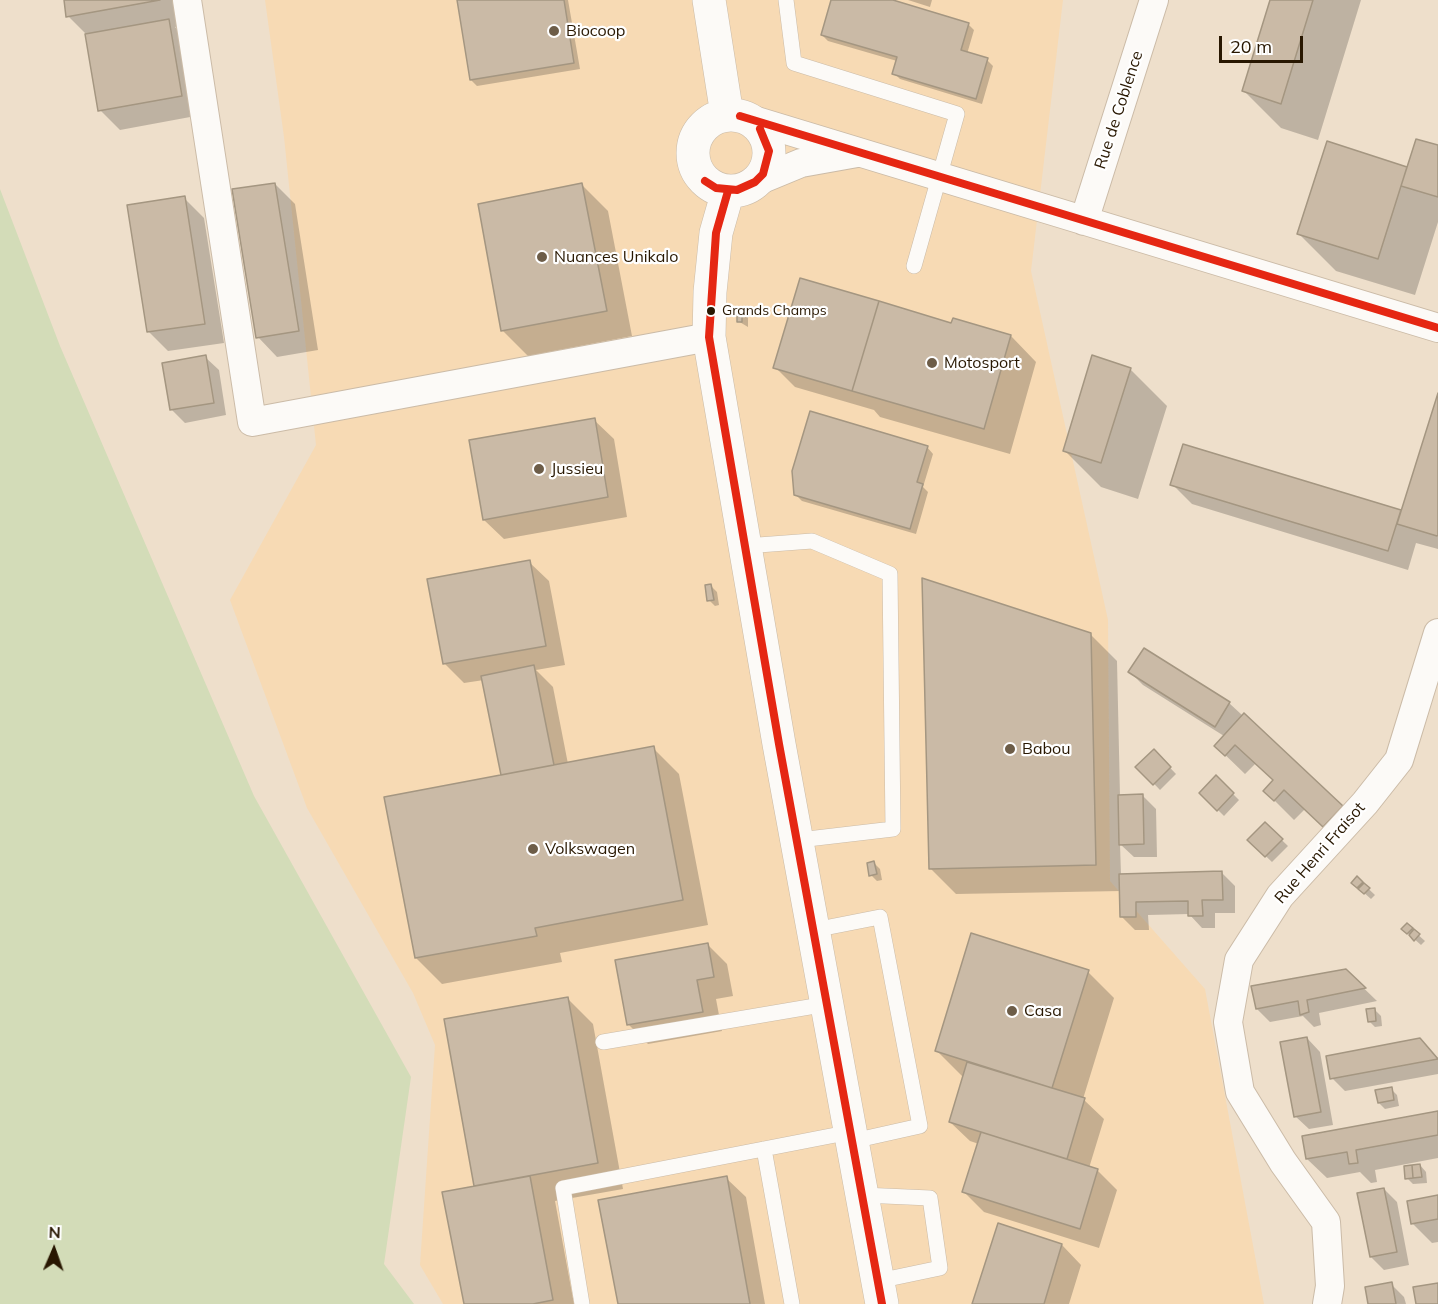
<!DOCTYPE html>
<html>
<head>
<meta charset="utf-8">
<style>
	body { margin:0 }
	#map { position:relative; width:1438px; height:1304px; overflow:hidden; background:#eedfcb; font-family:Mulish,sans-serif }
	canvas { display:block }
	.north { position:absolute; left:24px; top:1220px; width:60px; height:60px; -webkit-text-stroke:4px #fff; paint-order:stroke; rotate:2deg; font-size:16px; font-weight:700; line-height:24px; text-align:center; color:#281701 }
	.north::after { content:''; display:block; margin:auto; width:21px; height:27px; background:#281701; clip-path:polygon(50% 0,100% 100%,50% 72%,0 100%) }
	.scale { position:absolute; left:1219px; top:36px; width:84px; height:27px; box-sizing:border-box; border:3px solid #281701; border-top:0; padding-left:8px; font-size:18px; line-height:21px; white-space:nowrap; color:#281701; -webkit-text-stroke:4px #fff; paint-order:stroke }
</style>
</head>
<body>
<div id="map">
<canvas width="1438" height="1304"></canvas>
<div class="north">N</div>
<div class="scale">20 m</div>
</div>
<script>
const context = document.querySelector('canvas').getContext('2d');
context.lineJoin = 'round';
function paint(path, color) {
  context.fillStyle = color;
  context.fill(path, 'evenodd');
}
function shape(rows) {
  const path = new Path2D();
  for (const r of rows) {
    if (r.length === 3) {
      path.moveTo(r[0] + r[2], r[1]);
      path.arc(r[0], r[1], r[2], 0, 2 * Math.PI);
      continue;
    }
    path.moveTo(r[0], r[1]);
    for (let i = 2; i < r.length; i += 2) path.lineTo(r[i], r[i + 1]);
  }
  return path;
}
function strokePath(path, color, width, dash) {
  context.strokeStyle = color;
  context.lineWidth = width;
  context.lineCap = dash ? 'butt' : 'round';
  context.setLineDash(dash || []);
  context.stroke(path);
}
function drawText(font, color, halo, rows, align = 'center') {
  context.font = font + ' Mulish,sans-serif';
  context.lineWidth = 4.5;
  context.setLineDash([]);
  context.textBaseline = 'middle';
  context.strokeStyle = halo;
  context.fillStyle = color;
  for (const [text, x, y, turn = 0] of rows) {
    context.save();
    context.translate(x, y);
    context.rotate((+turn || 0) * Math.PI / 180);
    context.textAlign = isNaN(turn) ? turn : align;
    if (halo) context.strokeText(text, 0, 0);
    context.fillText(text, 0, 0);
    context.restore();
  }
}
const built = shape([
	[265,0,1063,0,1031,271,1108,620,1110,881,1205,989,1264,1304,443,1304,420,1265,435,1045,413,993,307,808,230,600,316,445,284,137]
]);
const green = shape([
	[0,189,60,346,254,796,411,1077,384,1264,414,1304,0,1304]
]);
const shadow = shape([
	[65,0,188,0,192,24,175,27,188,40,201,115,120,130,100,110,87,35,68,16],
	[458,0,568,0,580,69,477,86,471,80],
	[832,0,887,0,968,24,974,30,967,54,987,60,993,66,982,104,900,79,894,73,897,61,828,41,822,35],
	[908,0,932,0,930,7],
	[1272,0,1361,0,1318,140,1281,128,1244,91],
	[1328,143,1408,169,1438,147,1438,222,1415,295,1336,271,1299,234],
	[275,184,295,204,318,350,277,357,258,337],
	[582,185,608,211,632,336,528,356,502,330],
	[184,198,204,218,224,343,168,351,148,331],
	[742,311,748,317,748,327,738,321],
	[952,324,1011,336,1036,362,1010,454,880,417,874,410,795,387,775,367],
	[205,357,219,370,226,415,185,423,172,410],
	[1130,369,1167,406,1138,499,1101,487,1064,450],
	[1438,398,1438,549,1416,543,1408,570,1192,504,1172,484,1184,446,1402,512],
	[594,420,614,439,627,517,504,539,484,520],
	[927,447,933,454,923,487,928,492,916,534,802,501,796,495],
	[529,562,549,581,565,665,536,670,553,687,568,764,653,748,679,774,708,925,560,953,562,962,442,984,416,958,503,776,484,680,464,683,445,664],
	[711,586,717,592,719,605,715,606,709,600],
	[1091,635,1117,661,1120,796,1143,796,1156,809,1157,857,1134,857,1120,844,1121,875,1222,873,1235,886,1235,913,1215,913,1215,928,1202,928,1189,914,1148,915,1149,930,1135,930,1122,917,1121,891,956,894,930,868],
	[1144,650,1229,703,1342,807,1344,845,1305,809,1294,820,1265,791,1275,781,1256,763,1245,774,1216,746,1224,736,1143,685,1130,672],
	[1154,751,1176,774,1160,790,1138,767],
	[1216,777,1239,800,1224,816,1201,793],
	[1265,824,1288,846,1272,862,1249,840],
	[874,863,880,869,882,880,877,881,871,875],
	[1357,878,1375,895,1371,899,1353,883],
	[1407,925,1425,941,1421,945,1403,929],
	[708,945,727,964,733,996,716,999,722,1031,648,1044,629,1025],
	[1345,970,1377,1001,1319,1013,1321,1025,1314,1027,1303,1016,1270,1022,1257,1009],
	[1088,972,1114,998,1083,1099,1104,1119,1089,1168,1097,1170,1117,1190,1099,1248,984,1212,964,1192,979,1144,970,1141,950,1122,963,1077,937,1051],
	[567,998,593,1024,623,1189,555,1201,574,1304,466,1304,476,1187,445,1021],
	[1374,1009,1381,1016,1382,1026,1375,1027,1369,1021],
	[1307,1038,1320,1052,1333,1125,1309,1129,1295,1116],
	[1419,1040,1438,1058,1438,1074,1345,1091,1332,1078],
	[1391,1089,1397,1095,1399,1106,1385,1109,1379,1103],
	[1438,1112,1438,1158,1375,1170,1377,1182,1371,1183,1360,1172,1327,1178,1307,1159],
	[1420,1165,1426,1172,1427,1183,1413,1184,1407,1178],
	[726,1178,746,1197,765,1304,619,1304],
	[1384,1189,1397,1202,1409,1265,1384,1270,1371,1257],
	[1438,1197,1438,1242,1432,1243,1412,1223],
	[1062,1245,1081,1265,1069,1304,974,1304],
	[1391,1284,1404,1297,1406,1304,1370,1304]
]);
const building = shape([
	[64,0,160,0,66,17,64,0],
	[457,0,564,0,574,63,470,80,457,0],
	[831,0,893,0,969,23,961,50,988,58,976,99,892,74,897,57,821,35,831,0],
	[1270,0,1313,0,1281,104,1242,91,1270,0],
	[169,19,182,96,98,111,85,34,169,19],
	[1416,139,1438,145,1438,197,1401,186,1416,139],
	[1327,141,1407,167,1378,259,1297,234,1327,141],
	[275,183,299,331,256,338,232,189,275,183],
	[582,183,607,311,501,331,478,204,582,183],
	[185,196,205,324,147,332,127,205,185,196],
	[800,278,879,301,852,391,773,368,800,278],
	[879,301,951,323,953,318,1011,335,984,429,852,391,879,301],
	[737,309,742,310,742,322,737,322,737,309],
	[206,355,214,403,170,410,162,363,206,355],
	[1092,355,1131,368,1101,463,1063,451,1092,355],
	[1438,393,1438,535,1437,536,1397,524,1438,393],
	[810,411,928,446,917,482,923,484,910,529,794,495,792,471,810,411],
	[595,418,608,497,483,520,469,440,595,418],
	[1183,444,1401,510,1388,551,1170,485,1183,444],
	[530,560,546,646,443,664,427,579,530,560],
	[922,578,1091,633,1096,865,929,869,922,578],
	[711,584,714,600,707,601,705,585,711,584],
	[1144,648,1230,702,1215,727,1128,672,1144,648],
	[534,665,554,765,501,775,481,676,534,665],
	[1244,713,1343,806,1323,827,1284,790,1274,801,1263,791,1273,780,1235,745,1225,756,1214,746,1244,713],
	[654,746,683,900,535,928,537,936,415,958,384,797,654,746],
	[1154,749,1171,767,1153,785,1135,767,1154,749],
	[1216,775,1234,793,1217,811,1199,793,1216,775],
	[1143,794,1144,844,1119,845,1118,795,1143,794],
	[1265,822,1283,839,1265,857,1247,840,1265,822],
	[874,861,877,874,869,876,867,863,874,861],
	[1222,871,1223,900,1202,900,1203,916,1188,916,1188,901,1136,902,1136,917,1120,917,1119,874,1222,871],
	[1357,876,1363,882,1357,888,1351,883,1357,876],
	[1364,883,1370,888,1364,894,1358,889,1364,883],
	[1407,923,1413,928,1407,934,1401,929,1407,923],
	[1414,929,1420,934,1414,941,1409,935,1414,929],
	[971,933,1089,970,1052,1088,935,1051,971,933],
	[708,943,714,977,697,980,703,1012,627,1025,615,960,708,943],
	[1346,969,1366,988,1307,1000,1309,1012,1300,1015,1298,1001,1256,1009,1251,986,1346,969],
	[568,997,598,1163,474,1186,444,1019,568,997],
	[1375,1008,1376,1021,1368,1022,1366,1009,1375,1008],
	[1307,1037,1321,1112,1294,1117,1280,1042,1307,1037],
	[1420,1038,1438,1059,1330,1079,1326,1056,1420,1038],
	[967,1062,1085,1098,1067,1159,949,1122,967,1062],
	[1392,1087,1394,1100,1378,1103,1375,1090,1392,1087],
	[1438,1111,1438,1135,1356,1150,1358,1163,1349,1164,1347,1152,1306,1159,1302,1136,1438,1111],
	[981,1132,1098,1169,1080,1229,962,1192,981,1132],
	[1420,1164,1422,1177,1413,1178,1412,1165,1420,1164],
	[1412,1165,1413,1178,1405,1179,1404,1166,1412,1165],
	[530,1176,553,1300,533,1304,464,1304,442,1192,530,1176],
	[727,1176,750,1304,618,1304,598,1200,727,1176],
	[1384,1188,1397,1252,1370,1257,1357,1193,1384,1188],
	[1438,1195,1438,1219,1411,1224,1407,1201,1438,1195],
	[998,1223,1062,1244,1044,1304,972,1304,998,1223],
	[1392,1282,1396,1304,1368,1304,1365,1287,1392,1282],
	[1438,1283,1438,1304,1416,1304,1413,1287,1438,1283]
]);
const service = shape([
	[786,0,794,63,957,114,914,266],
	[745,546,812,541,890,574,893,829,799,840],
	[814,930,880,917,920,1126,853,1141],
	[603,1042,827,1004],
	[764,1149,792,1304],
	[862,1195,930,1198,940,1268,878,1281],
	[582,1304,563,1188,851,1132]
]);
const minor = shape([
	[187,0,252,422,709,337],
	[740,116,1438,328],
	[755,182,801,163,857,153],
	[1084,221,1154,0],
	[1327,1304,1330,1286,1326,1222,1283,1162,1240,1092,1228,1022,1239,960,1280,896,1365,803,1399,760,1438,633]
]);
const secondary = shape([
	[709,0,727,115],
	[731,153,38],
	[728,191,716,233,710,292,709,337,779,744,882,1304]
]);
const bus1 = shape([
	[740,116,1438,328],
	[705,181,716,188,737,190,755,182,763,174,769,151,760,129],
	[728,191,716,233,709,337,779,744,882,1304]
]);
const markers = [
	[554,31,6,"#6d5d48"],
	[542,257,6,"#6d5d48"],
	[711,311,5,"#281701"],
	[932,363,6,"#6d5d48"],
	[539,469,6,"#6d5d48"],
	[1010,749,6,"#6d5d48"],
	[533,849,6,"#6d5d48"],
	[1012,1011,6,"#6d5d48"]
];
const busNames = [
	["Grands Champs",722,311]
];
const poiNames = [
	["Biocoop",566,31],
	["Nuances Unikalo",554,257],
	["Motosport",944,363],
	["Jussieu",551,469],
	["Babou",1022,749],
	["Volkswagen",545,849],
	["Casa",1024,1011]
];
const streetNames = [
	["Rue de Coblence",1119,110,-72],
	["Rue Henri Fraisot",1320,853,-49]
];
paint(built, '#f7dab4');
paint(green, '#d3dcb8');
paint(shadow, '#0003');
paint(building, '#cabaa6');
strokePath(building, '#a49681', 1.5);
strokePath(service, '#cbbba7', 16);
strokePath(minor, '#cbbba7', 30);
strokePath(secondary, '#cbbba7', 34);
strokePath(service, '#fcfaf7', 15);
strokePath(minor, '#fcfaf7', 28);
strokePath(secondary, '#fcfaf7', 33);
strokePath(bus1, '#e52713', 8);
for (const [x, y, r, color] of markers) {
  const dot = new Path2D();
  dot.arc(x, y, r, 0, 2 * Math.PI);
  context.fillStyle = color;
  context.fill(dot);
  strokePath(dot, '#fff', 2);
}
drawText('14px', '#281701', '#fff', busNames, 'left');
drawText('16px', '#281701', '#fff', poiNames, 'left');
drawText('16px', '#281701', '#fff', streetNames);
</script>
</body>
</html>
